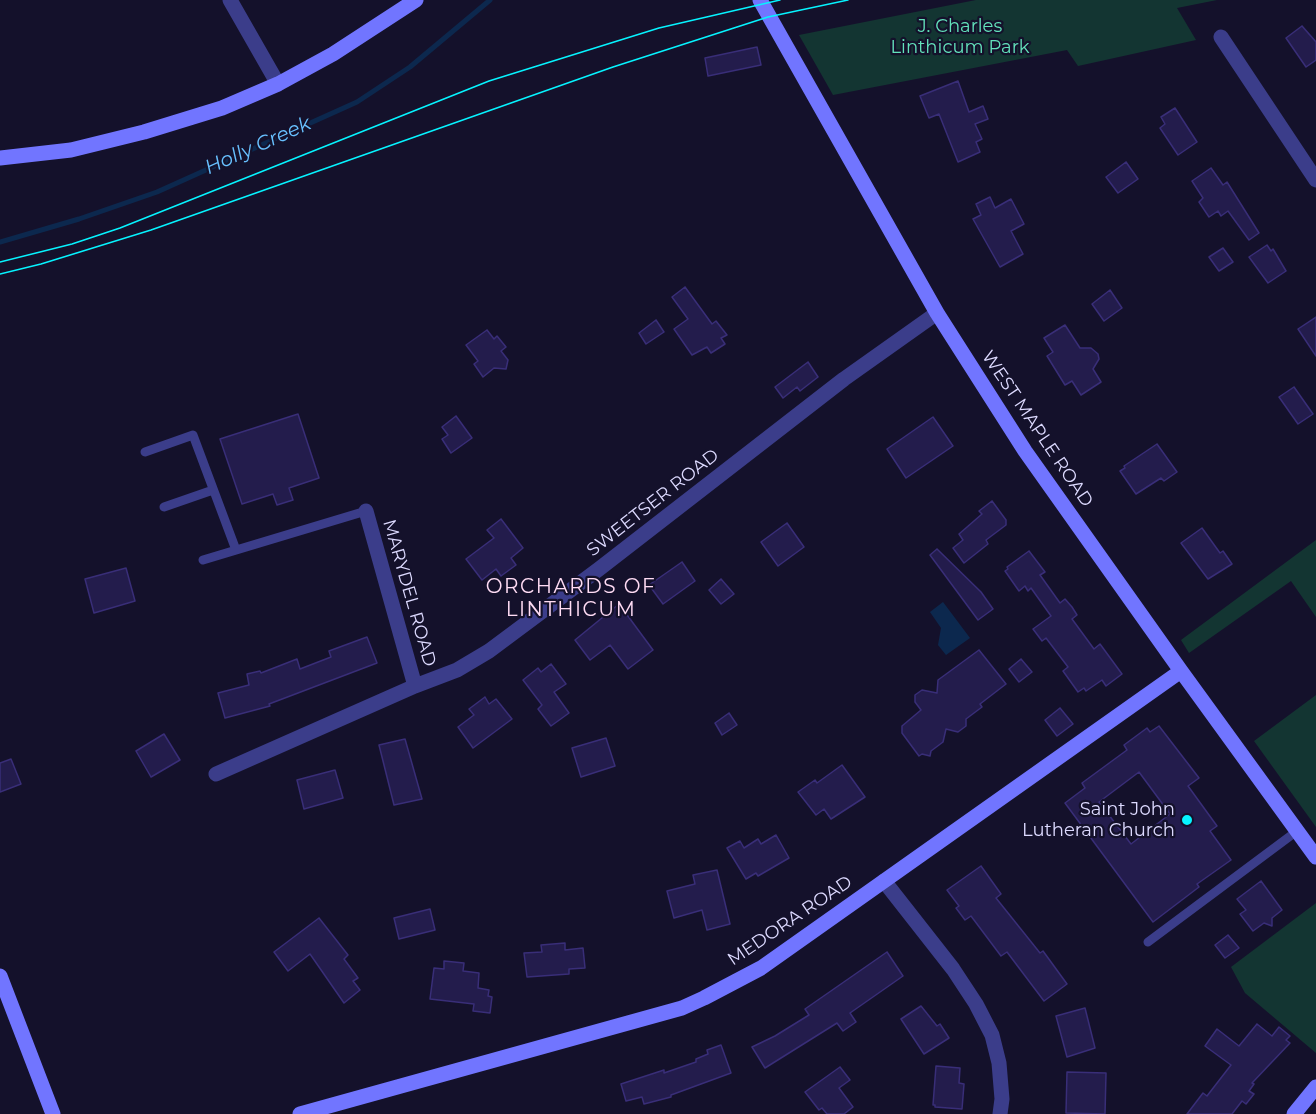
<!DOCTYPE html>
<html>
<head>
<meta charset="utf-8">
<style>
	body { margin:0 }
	canvas { display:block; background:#14112b }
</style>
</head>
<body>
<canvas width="1316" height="1114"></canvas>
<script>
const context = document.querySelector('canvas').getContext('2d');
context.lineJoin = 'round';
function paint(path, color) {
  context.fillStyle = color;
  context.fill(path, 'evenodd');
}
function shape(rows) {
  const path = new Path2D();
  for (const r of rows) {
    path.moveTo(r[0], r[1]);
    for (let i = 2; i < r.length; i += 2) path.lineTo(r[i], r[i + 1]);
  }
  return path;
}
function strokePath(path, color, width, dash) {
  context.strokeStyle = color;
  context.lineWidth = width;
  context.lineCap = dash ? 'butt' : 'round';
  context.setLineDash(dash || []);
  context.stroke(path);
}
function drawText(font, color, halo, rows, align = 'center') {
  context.font = font + ' Montserrat,sans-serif';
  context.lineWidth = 4.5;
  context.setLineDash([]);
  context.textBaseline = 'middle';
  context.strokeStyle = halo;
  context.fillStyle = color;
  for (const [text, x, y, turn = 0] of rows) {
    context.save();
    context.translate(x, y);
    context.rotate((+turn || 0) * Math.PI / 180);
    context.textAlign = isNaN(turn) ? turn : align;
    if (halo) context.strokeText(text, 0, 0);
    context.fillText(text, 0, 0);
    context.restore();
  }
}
const green = shape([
	[976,0,1217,0,1177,8,1196,40,1078,66,1067,50,833,95,799,35],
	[1316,540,1316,617,1291,581,1189,653,1181,640],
	[1316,695,1316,827,1254,741],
	[1316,903,1316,1053,1245,993,1231,967]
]);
const water = shape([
	[943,602,970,638,946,655,938,645,941,628,930,612]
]);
const stream = shape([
	[0,242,79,219,157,192,357,102,410,67,490,0]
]);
const building = shape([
	[1302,26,1316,42,1316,60,1306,67,1286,38,1302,26],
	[757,47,761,65,708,76,705,58,757,47],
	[958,81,969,112,983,106,988,119,975,124,982,139,976,142,980,152,958,162,939,114,929,118,920,96,958,81],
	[1175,108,1197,142,1178,155,1160,128,1165,124,1161,117,1175,108],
	[1126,162,1138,179,1118,193,1106,177,1126,162],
	[1211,168,1223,185,1227,182,1259,233,1249,240,1228,211,1221,216,1218,211,1209,217,1199,202,1203,198,1192,181,1211,168],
	[990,197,995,208,1011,199,1024,224,1011,231,1023,254,1000,267,973,219,981,215,976,204,990,197],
	[1267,245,1271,251,1273,249,1286,271,1268,283,1249,257,1267,245],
	[1223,248,1233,262,1219,271,1209,257,1223,248],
	[685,287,712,324,716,321,727,335,721,338,725,344,711,353,707,347,692,355,674,329,688,319,672,297,685,287],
	[1110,290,1122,308,1104,321,1092,304,1110,290],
	[1316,317,1316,356,1298,329,1316,317],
	[656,320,664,332,646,344,639,333,656,320],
	[1065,325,1080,348,1091,348,1098,354,1099,359,1093,369,1101,382,1081,395,1072,381,1065,385,1047,356,1053,352,1044,338,1065,325],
	[487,330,494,339,497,336,506,347,501,351,508,360,506,369,494,368,483,377,474,364,478,361,466,345,487,330],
	[808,362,818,377,800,391,797,387,783,398,775,387,808,362],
	[1294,387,1313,414,1298,424,1279,397,1294,387],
	[298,414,319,478,289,488,293,500,277,505,273,494,242,504,220,439,298,414],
	[456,416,472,438,451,453,442,439,448,435,442,427,456,416],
	[933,417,953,446,906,478,887,449,933,417],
	[1157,444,1177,472,1164,481,1161,478,1136,494,1120,471,1125,468,1124,466,1157,444],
	[992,501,1006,520,1006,525,986,540,988,544,964,563,953,548,963,540,959,534,982,514,979,511,992,501],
	[501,519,523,548,511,558,516,565,501,576,496,569,482,580,466,559,494,538,487,530,501,519],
	[787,523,804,547,778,566,761,542,787,523],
	[1202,528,1220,553,1223,551,1232,564,1208,579,1181,543,1202,528],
	[937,549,981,592,993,609,978,620,930,555,937,549],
	[1029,551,1045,572,1040,575,1060,603,1065,599,1072,607,1077,615,1072,619,1094,649,1100,644,1122,674,1106,686,1102,680,1086,691,1084,688,1078,692,1063,671,1068,667,1046,638,1042,641,1033,629,1051,616,1031,588,1028,591,1025,586,1019,591,1005,571,1008,569,1007,567,1029,551],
	[682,562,695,581,663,604,649,585,682,562],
	[126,568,135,601,94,613,85,579,126,568],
	[721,579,734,594,721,604,709,590,721,579],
	[619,604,653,650,628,669,610,645,590,660,575,640,619,604],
	[367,637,377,663,269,704,270,706,225,718,218,693,249,685,247,674,260,671,261,673,297,659,300,669,331,657,329,651,367,637],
	[979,650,1006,684,980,704,982,707,966,719,966,726,958,732,946,729,943,742,931,751,930,756,922,754,919,756,902,733,902,726,921,710,915,702,915,695,922,690,937,693,938,680,979,650],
	[1021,659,1032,672,1019,682,1009,669,1021,659],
	[551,664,566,684,554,692,569,713,551,726,538,709,542,705,523,680,538,668,541,672,551,664],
	[485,697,489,704,496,699,512,719,473,748,458,727,474,715,469,709,485,697],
	[1060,708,1073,724,1057,736,1045,720,1060,708],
	[729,713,737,725,722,735,715,723,729,713],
	[1159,726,1199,778,1188,786,1217,826,1210,831,1231,860,1197,884,1199,887,1153,922,1065,803,1085,788,1082,783,1127,750,1124,745,1147,728,1150,732,1159,726],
	[1139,772,1170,814,1131,844,1099,802,1139,772],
	[164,734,180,760,151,777,136,751,164,734],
	[606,738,615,766,581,777,572,748,606,738],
	[405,739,422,799,394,805,379,745,405,739],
	[11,759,21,784,0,792,0,763,11,759],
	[842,765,865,797,831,819,824,809,816,815,798,792,815,780,817,783,842,765],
	[335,770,343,798,304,809,297,780,335,770],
	[776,835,789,858,758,876,756,873,746,879,727,848,740,841,744,848,758,839,761,844,776,835],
	[981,866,1001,894,996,898,1040,953,1043,951,1067,984,1044,1001,1007,952,1001,956,971,916,965,920,956,908,959,906,947,890,981,866],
	[717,870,730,924,707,930,702,910,674,918,667,891,695,884,693,875,717,870],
	[1261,881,1282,910,1272,918,1272,926,1264,923,1253,931,1240,914,1246,910,1237,899,1261,881],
	[430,909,435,930,399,939,394,918,430,909],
	[319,918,348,955,344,959,358,978,353,981,360,990,344,1003,310,954,288,971,274,952,319,918],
	[1228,935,1239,948,1225,958,1215,945,1228,935],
	[565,943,565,950,583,948,585,968,569,969,569,974,527,977,524,953,542,952,541,945,565,943],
	[887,952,903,976,850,1013,856,1022,843,1031,837,1023,765,1068,752,1047,775,1036,809,1015,805,1009,887,952],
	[444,961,464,963,463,971,479,973,478,988,489,990,488,996,492,997,490,1013,473,1011,474,1004,430,999,434,968,444,969,444,961],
	[921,1006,937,1026,940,1024,949,1038,924,1054,901,1019,921,1006],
	[1085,1008,1095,1048,1067,1057,1056,1016,1085,1008],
	[1257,1024,1272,1036,1279,1027,1290,1036,1286,1040,1290,1043,1252,1083,1254,1084,1249,1091,1254,1094,1246,1104,1242,1101,1232,1114,1187,1114,1203,1093,1207,1096,1231,1065,1205,1046,1217,1029,1239,1046,1257,1024],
	[721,1045,731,1073,671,1095,671,1097,644,1104,642,1097,626,1101,621,1084,664,1070,664,1073,696,1062,696,1059,708,1054,707,1050,721,1045],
	[936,1066,960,1068,959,1083,964,1084,962,1109,935,1107,935,1105,933,1105,936,1066],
	[840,1067,850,1080,839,1088,853,1107,844,1114,827,1114,822,1108,819,1110,805,1092,840,1067],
	[1067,1072,1106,1073,1105,1114,1066,1113,1067,1072]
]);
const lane = shape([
	[145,452,193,435,236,550],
	[164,507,213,490],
	[203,560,366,511],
	[1148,942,1297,831]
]);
const street = shape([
	[230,0,278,84],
	[1221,37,1316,180],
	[366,511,415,686],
	[216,774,415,686,457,670,489,651,599,569,844,379,937,313],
	[884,881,953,969,976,1004,992,1035,999,1063,1002,1099,1000,1114]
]);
const secondary = shape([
	[760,0,937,313,1025,451,1181,671,1316,857],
	[0,158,71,150,144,132,222,108,278,84,333,54,416,0],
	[0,976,53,1114],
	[300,1114,682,1008,704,998,761,968,1181,671],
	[1294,1114,1316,1087]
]);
const tram = shape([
	[0,262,72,244,120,228,489,81,659,28,780,0],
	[0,274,41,264,151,230,613,67,768,17,848,0]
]);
const markers = [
	[1187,820,6,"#06f4ff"]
];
const parkNames = [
	["J. Charles",960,27],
	["Linthicum Park",960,48]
];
const streetNames = [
	["WEST MAPLE ROAD",1037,429,56],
	["SWEETSER ROAD",653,503,-38],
	["MARYDEL ROAD",409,593,74],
	["MEDORA ROAD",790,921,-34]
];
const poiNames = [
	["Saint John",1175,810],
	["Lutheran Church",1175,831]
];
const waterNames = [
	["Holly Creek",258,146,-24]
];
const neighbourhoodNames = [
	["ORCHARDS OF",571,587],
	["LINTHICUM",571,610]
];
paint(green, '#133532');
paint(water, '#0c284e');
strokePath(stream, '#0c284e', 5);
paint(building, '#231c4c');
strokePath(building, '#392e78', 1.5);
strokePath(lane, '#3b3d8a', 9);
strokePath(street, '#3b3d8a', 15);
strokePath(secondary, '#7175ff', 15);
strokePath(tram, '#06f4ff', 1.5);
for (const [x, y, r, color] of markers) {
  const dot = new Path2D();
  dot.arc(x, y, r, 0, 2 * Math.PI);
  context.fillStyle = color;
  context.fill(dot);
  strokePath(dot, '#14112b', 2);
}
drawText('18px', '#63e2bb', '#14112b', parkNames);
drawText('18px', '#dddaff', '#14112b', streetNames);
drawText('18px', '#dddaff', '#14112b', poiNames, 'right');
drawText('italic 20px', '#68c1ff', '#14112b', waterNames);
context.letterSpacing = '1.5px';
drawText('20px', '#ffdcf4', '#14112b', neighbourhoodNames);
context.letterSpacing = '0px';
</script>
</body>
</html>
